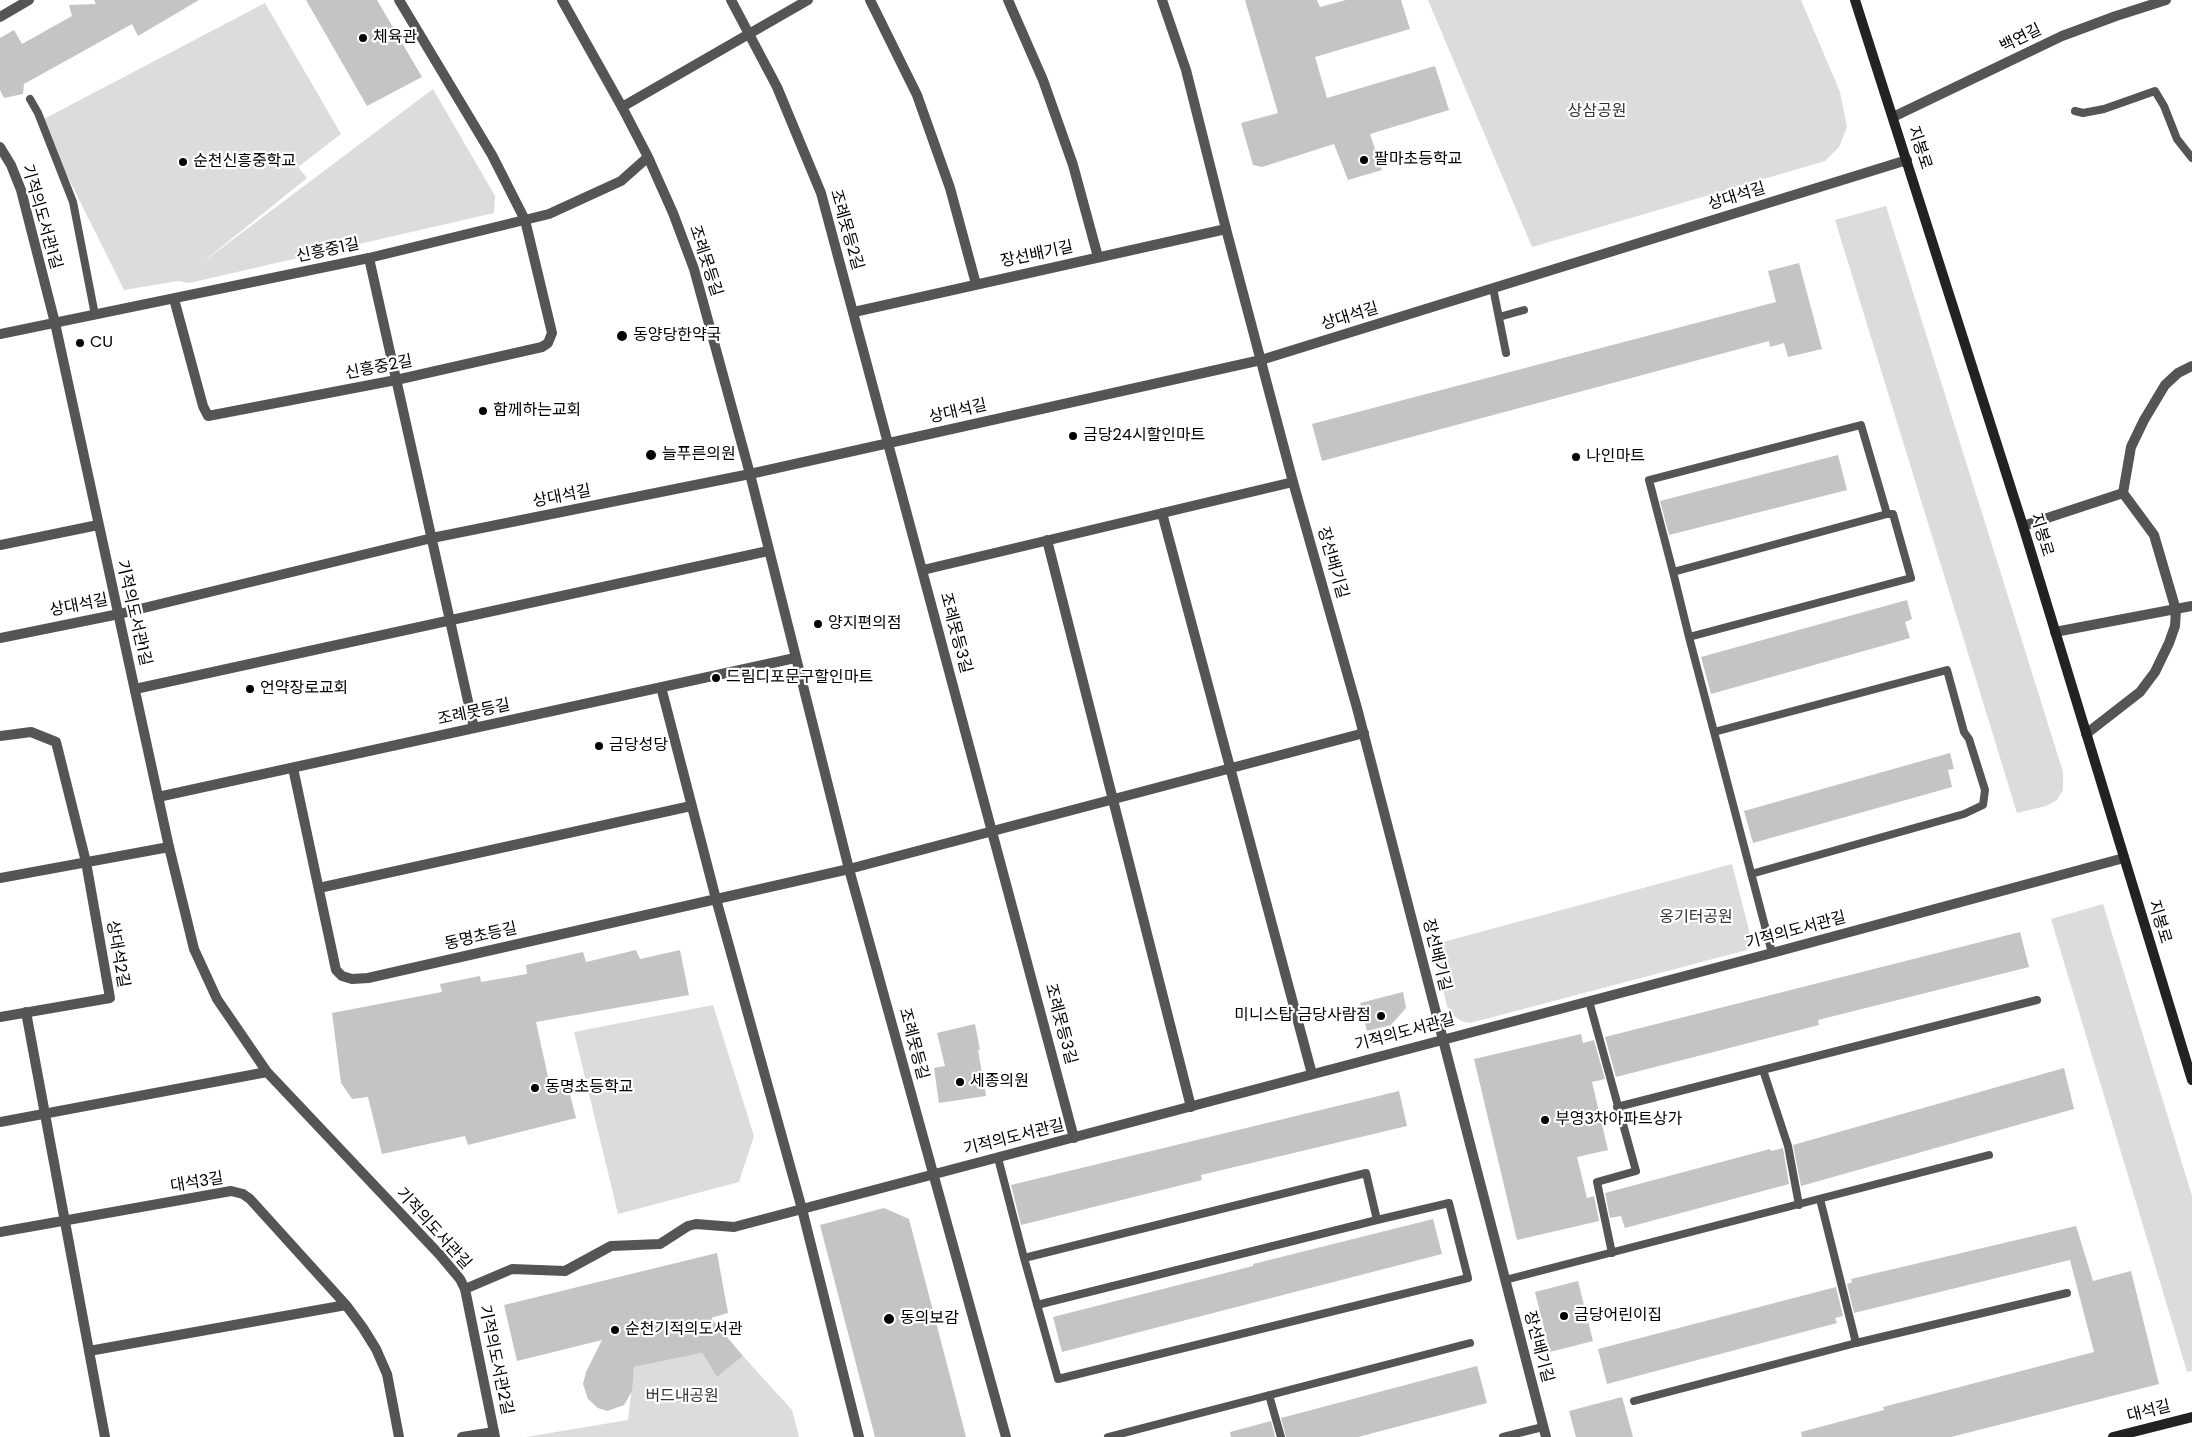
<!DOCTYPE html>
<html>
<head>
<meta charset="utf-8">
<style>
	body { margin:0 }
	canvas { display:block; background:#fff }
</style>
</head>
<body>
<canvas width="2192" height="1437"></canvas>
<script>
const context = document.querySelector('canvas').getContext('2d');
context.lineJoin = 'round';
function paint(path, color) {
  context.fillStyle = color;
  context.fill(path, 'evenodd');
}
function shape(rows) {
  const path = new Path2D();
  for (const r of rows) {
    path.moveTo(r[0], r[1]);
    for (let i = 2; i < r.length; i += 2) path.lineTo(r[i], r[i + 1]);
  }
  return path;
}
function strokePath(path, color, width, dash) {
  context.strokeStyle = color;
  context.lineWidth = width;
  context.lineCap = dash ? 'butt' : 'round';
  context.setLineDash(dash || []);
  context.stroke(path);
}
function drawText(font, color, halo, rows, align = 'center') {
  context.font = font + ' Poppins,"Noto Sans KR",sans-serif';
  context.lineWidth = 4.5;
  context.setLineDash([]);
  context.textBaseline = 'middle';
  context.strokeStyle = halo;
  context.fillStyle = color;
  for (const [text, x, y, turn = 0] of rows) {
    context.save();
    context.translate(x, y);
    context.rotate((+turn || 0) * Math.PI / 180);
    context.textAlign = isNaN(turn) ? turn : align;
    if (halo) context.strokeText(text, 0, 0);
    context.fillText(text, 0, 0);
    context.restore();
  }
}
const green = shape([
	[1428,0,1801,0,1840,92,1847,127,1839,147,1825,161,1532,247],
	[265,3,341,134,298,167,307,178,199,265,433,89,495,196,494,213,189,283,178,281,124,290,40,121],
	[1886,206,2063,772,2063,790,2057,800,2046,806,2017,813,1835,220],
	[1732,864,1750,934,1751,942,1747,950,1470,1023,1461,1021,1453,1015,1447,1006,1432,945],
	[2103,904,2192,1196,2192,1371,2187,1372,2051,919],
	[713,1005,754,1136,739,1182,618,1214,574,1032],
	[702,1353,717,1377,743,1356,792,1410,799,1437,526,1437,628,1420,634,1367]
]);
const building = shape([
	[94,0,199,0,138,36,132,24,24,84,23,94,4,98,0,90,0,38,14,30,22,44,72,16,69,5,96,4],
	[306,0,377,0,422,77,367,106],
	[1245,0,1317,0,1320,7,1346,0,1401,0,1410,29,1315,57,1327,98,1435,66,1449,110,1370,134,1382,170,1348,180,1334,144,1262,167,1253,165,1241,123,1278,113],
	[1799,263,1822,349,1788,357,1784,343,1770,347,1769,341,1322,461,1312,424,1776,302,1768,271],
	[1838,455,1847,490,1669,535,1660,501],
	[1907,600,1912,619,1905,622,1910,638,1711,694,1701,657],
	[1950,753,1954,769,1948,770,1952,787,1753,843,1744,811],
	[2020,932,2029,967,1818,1020,1819,1025,1616,1077,1605,1037],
	[636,950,640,959,680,950,689,995,536,1022,550,1086,567,1083,576,1118,468,1145,465,1136,382,1154,368,1097,352,1099,341,1083,332,1013,442,992,440,984,480,976,481,982,527,974,526,965,583,952,586,962],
	[1403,992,1406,1008,1391,1025,1367,1031,1360,1003],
	[975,1024,980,1050,978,1050,986,1096,939,1103,934,1068,945,1066,937,1033],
	[1581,1034,1583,1043,1594,1040,1605,1079,1592,1082,1608,1150,1577,1157,1587,1198,1594,1196,1599,1221,1517,1240,1474,1059],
	[2064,1068,2074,1109,1801,1186,1793,1145],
	[1399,1091,1407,1126,1201,1175,1202,1180,1021,1225,1011,1185],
	[1783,1148,1789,1184,1625,1228,1621,1216,1610,1218,1605,1193,1770,1149,1771,1151],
	[884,1208,909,1219,966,1437,875,1437,820,1225],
	[1433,1219,1442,1254,1062,1352,1053,1317,1253,1266,1253,1264],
	[2076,1226,2093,1281,2131,1271,2159,1384,1951,1437,1802,1437,1801,1432,1884,1410,1883,1407,2094,1352,2070,1260,1854,1313,1847,1284,1852,1282,1851,1279],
	[717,1253,728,1313,711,1318,743,1356,717,1377,702,1353,634,1367,632,1391,624,1405,607,1411,598,1408,588,1399,583,1384,586,1372,602,1340,517,1361,504,1305],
	[1578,1281,1593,1341,1550,1352,1535,1292],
	[1836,1287,1843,1316,1835,1318,1837,1323,1607,1384,1598,1349],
	[1477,1366,1487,1403,1358,1437,1286,1437,1281,1418],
	[1622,1397,1633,1437,1576,1437,1569,1411],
	[1271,1421,1275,1437,1231,1437,1230,1432]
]);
const service = shape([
	[30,99,38,113,73,202,95,315],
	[2075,111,2083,113,2104,109,2155,91,2164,106,2177,139,2192,158],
	[1493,288,1506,353],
	[1499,317,1524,310],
	[1673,572,1887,514],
	[1689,637,1911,578,1893,514,1887,514,1861,425,1649,480,1673,572,1689,637,1714,732,1772,953],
	[1714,732,1947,670,1964,732,1969,739,1985,790,1983,805,1964,814,1751,874],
	[1589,1001,1636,1171,1597,1182,1612,1253],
	[1763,1070,1788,1146,1799,1205],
	[1617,1107,2037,1000],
	[998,1158,1024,1258,1366,1173,1377,1220,1449,1203,1468,1278,1058,1379,1024,1258],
	[1820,1199,1856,1343],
	[1505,1280,1989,1155],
	[1037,1305,1377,1220],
	[1269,1395,1281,1437],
	[1634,1401,1856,1343,2067,1293],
	[1108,1437,1470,1343],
	[1503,1437,1543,1427]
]);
const minor = shape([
	[731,0,777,87,821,193,1074,1138],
	[870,0,917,95,950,188,976,284],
	[1008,0,1043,80,1073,165,1098,257],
	[622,107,808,0],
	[369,258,474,728],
	[174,299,203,406,208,416,396,380,542,347,548,343,552,333,525,220,492,155,399,0],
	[854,312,1226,229],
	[1162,513,1312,1074],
	[2023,526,2123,493,2131,447,2144,420,2165,385,2178,373,2192,366],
	[1047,540,1191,1107],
	[0,545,98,525],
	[923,570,1293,482],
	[2055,632,2192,606],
	[0,638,119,614,432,538,750,474,1261,360,1907,160],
	[661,687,716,899,802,1209,859,1437],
	[135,689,768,551],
	[2086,734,2140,692,2155,672,2169,643,2175,626,2176,610,2154,535,2123,493],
	[0,736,31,732,56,742,86,862,110,998,0,1017],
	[293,768,336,970,342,976,352,979,368,978,849,869,1364,733],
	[158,797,795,658],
	[0,878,169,847],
	[319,888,691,806],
	[26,1012,105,1437],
	[0,1232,231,1191,243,1194,250,1199,346,1305,363,1328,376,1349,387,1374,399,1437],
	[89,1351,346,1305],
	[462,1437,494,1432]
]);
const tertiary = shape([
	[562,0,622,107,648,157,673,213,694,269,750,474,849,869,1006,1437],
	[1162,0,1186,70,1226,229,1293,482,1357,708,1546,1437],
	[0,17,29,0],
	[1893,117,2062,36,2116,16,2166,0],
	[0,147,11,165,21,190,55,323,169,847,194,949,217,999,267,1072,439,1254,460,1279,465,1289,512,1269,565,1271,611,1246,660,1244,688,1226,696,1224,734,1227,1772,953,2124,858],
	[0,334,369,258,549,214,621,181,648,157],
	[0,1122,267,1072],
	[465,1289,495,1437]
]);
const secondary = shape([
	[1855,0,2023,526,2192,1080],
	[2113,1437,2192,1417]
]);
const markers = [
	[363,38,5,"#000"],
	[1364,160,5,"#000"],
	[183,162,5,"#000"],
	[622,336,6,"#000"],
	[80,343,5,"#000"],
	[483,411,5,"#000"],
	[1073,436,5,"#000"],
	[651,455,6,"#000"],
	[1576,457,5,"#000"],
	[818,624,5,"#000"],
	[716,678,5,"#000"],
	[250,689,5,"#000"],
	[599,746,5,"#000"],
	[1381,1016,5,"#000"],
	[960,1082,5,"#000"],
	[535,1088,5,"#000"],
	[1545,1120,5,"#000"],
	[1564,1316,5,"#000"],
	[889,1319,6,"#000"],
	[615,1330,5,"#000"]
];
const poiNames = [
	["체육관",373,38],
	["팔마초등학교",1374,160],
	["순천신흥중학교",193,162],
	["동양당한약국",633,336],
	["CU",90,343],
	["함께하는교회",493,411],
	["금당24시할인마트",1083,436],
	["늘푸른의원",662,455],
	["나인마트",1586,457],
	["양지편의점",828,624],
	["드림디포문구할인마트",726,678],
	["언약장로교회",260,689],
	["금당성당",609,746],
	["미니스탑 금당사람점",1371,1016,"right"],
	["세종의원",970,1082],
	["동명초등학교",545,1088],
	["부영3차아파트상가",1555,1120],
	["금당어린이집",1574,1316],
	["동의보감",900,1319],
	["순천기적의도서관",625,1330]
];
const streetNames = [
	["백연길",2021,39,-26],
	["지봉로",1919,148,72],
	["상대석길",1737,197,-17],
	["기적의도서관1길",41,217,74],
	["조례못등2길",846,230,74],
	["신흥중1길",328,251,-12],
	["장선배기길",1037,255,-12],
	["조례못등길",705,261,72],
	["상대석길",1350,317,-17],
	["신흥중2길",379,368,-11],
	["상대석길",958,412,-13],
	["상대석길",562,497,-11],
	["지봉로",2041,535,73],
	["장선배기길",1332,563,74],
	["상대석길",79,606,-11],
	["기적의도서관1길",133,613,77],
	["조례못등3길",955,633,75],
	["조례못등길",474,713,-12],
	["지봉로",2159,922,73],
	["기적의도서관길",1796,931,-15],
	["동명초등길",481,937,-13],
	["상대석2길",117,954,80],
	["장선배기길",1436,955,76],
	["조례못등3길",1060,1024,75],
	["기적의도서관길",1405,1033,-15],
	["조례못등길",913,1044,75],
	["기적의도서관길",1014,1138,-14],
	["대석3길",197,1183,-9],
	["기적의도서관길",433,1229,48],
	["장선배기길",1538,1347,75],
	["기적의도서관2길",495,1360,78],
	["대석길",2149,1412,-14]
];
const parkNames = [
	["상삼공원",1597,112],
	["옹기터공원",1696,918],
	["버드내공원",682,1397]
];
paint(green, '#dcdcdc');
paint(building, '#c4c4c4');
strokePath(service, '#555', 8);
strokePath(minor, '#555', 10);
strokePath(tertiary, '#555', 10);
strokePath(secondary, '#222', 10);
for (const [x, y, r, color] of markers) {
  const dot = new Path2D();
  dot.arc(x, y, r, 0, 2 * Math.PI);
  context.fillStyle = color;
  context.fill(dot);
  strokePath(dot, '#fff', 2);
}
drawText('16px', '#000', '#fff', poiNames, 'left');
drawText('16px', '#000', '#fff', streetNames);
drawText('16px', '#333', '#fff', parkNames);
</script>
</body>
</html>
